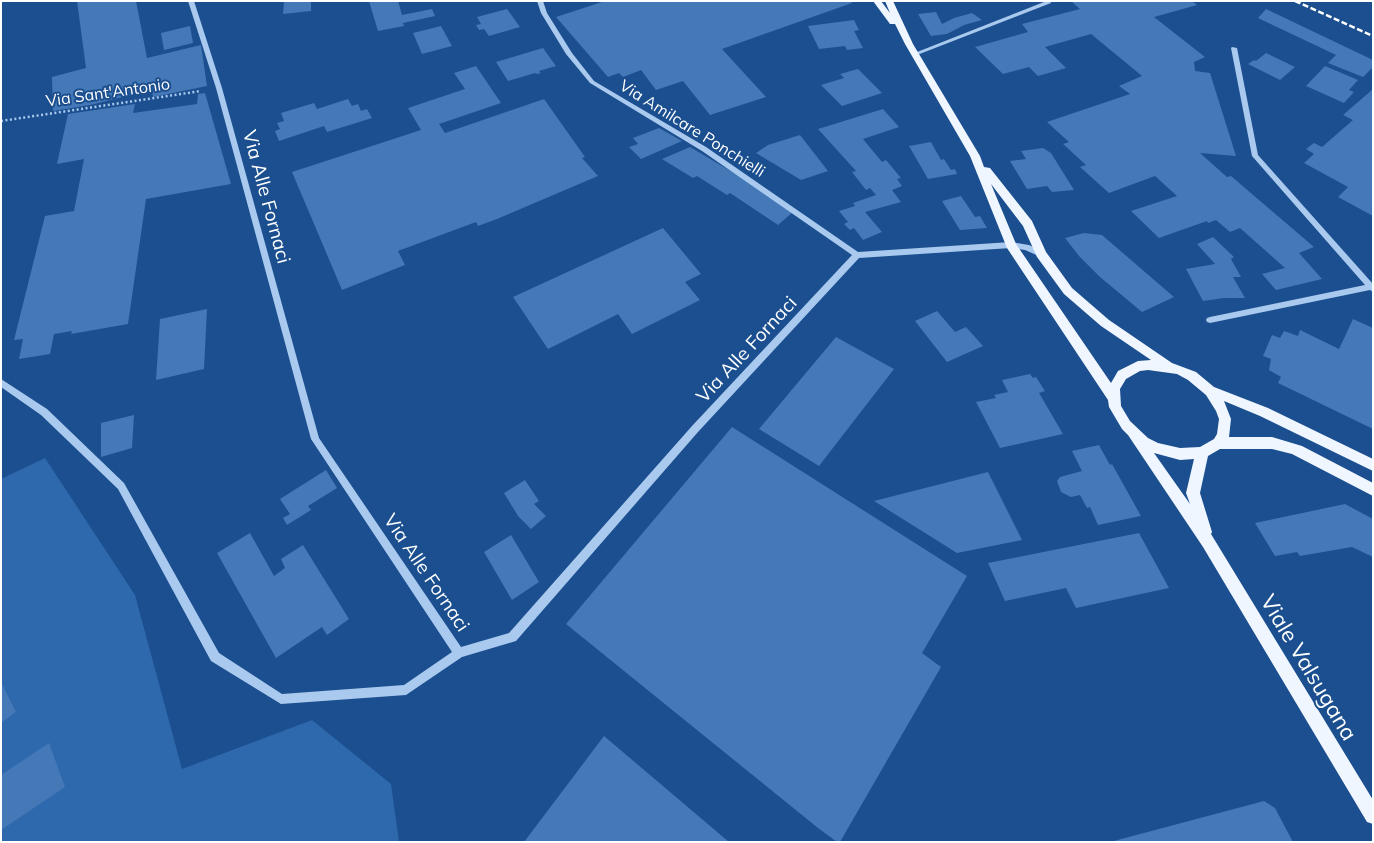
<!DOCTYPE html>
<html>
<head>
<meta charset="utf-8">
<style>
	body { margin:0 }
	#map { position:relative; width:1374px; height:843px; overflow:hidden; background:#1b4f8f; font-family:Mulish,sans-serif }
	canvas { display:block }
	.frame { position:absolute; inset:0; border:2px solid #fff; pointer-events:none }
</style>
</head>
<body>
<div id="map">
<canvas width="1374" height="843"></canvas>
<div class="frame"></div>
</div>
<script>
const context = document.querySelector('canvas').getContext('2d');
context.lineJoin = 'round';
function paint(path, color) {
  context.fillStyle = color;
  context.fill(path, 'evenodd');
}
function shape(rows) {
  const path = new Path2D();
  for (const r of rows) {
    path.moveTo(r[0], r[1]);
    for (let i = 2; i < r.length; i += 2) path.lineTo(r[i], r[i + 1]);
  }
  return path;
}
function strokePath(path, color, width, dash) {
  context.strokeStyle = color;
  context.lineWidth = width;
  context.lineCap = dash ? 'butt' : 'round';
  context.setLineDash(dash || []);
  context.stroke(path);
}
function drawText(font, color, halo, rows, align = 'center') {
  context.font = font + ' Mulish,sans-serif';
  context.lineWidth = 4;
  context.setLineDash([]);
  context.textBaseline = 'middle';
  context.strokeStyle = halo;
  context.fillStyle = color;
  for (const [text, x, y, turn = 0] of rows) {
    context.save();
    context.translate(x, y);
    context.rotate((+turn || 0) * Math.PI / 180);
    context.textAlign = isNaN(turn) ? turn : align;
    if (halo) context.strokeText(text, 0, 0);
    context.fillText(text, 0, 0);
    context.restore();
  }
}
const green = shape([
	[45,458,135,595,182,769,312,720,391,784,399,842,1,842,1,479]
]);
const building = shape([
	[77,1,136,1,147,58,201,45,207,86,153,97,152,90,90,105,53,111,52,77,86,68],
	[284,1,311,1,311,11,283,14],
	[369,1,398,1,402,15,432,9,435,16,403,23,404,26,378,31],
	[605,1,851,1,852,3,722,49,766,97,710,115,683,81,656,90,641,70,623,77,619,73,608,77,556,17],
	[1071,1,1192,1,1197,5,1154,17,1205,57,1194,62,1195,71,1210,73,1236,156,1200,153,1227,177,1231,176,1314,247,1299,253,1322,279,1276,290,1262,274,1285,268,1240,228,1230,232,1216,220,1208,223,1207,221,1159,238,1131,211,1177,196,1155,176,1109,193,1080,167,1086,165,1063,144,1069,142,1047,122,1130,94,1119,86,1142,76,1091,34,1045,47,1066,68,1038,76,1029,67,1003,74,975,47,1028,32,1022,24,1080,9],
	[507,9,520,27,489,36,484,29,479,30,476,25,481,24,477,17],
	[1266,9,1373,60,1373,67,1363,77,1328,63,1336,55,1258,18],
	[936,12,942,24,954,18,972,13,982,20,964,25,947,34,931,36,918,14],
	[854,20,859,30,854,31,863,48,847,50,845,46,819,49,808,26],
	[190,26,193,43,164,50,161,33],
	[441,26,452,46,422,54,413,33],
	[543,48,556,66,539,71,541,73,536,74,535,73,508,81,496,62],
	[1266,53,1295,67,1280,80,1248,64,1254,60,1256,61],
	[476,66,501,103,439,124,445,133,544,99,585,157,582,158,598,176,497,219,478,226,476,222,398,251,405,265,342,290,292,172,421,130,408,108,465,89,454,73],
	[1325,66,1358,80,1349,90,1354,92,1344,103,1306,86],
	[858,69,882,93,842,106,821,85,844,78,840,74],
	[1373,89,1373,216,1338,197,1348,187,1304,163,1314,154,1306,149,1314,143,1322,147,1353,120,1343,115],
	[205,93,231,184,146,199,128,324,71,334,72,331,54,334,50,354,19,359,23,339,14,340,45,216,74,211,84,159,57,164,68,114,135,104,133,113,197,104,198,94],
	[348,99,352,106,358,104,361,111,367,109,372,118,327,132,324,126,279,141,275,131,280,129,277,123,284,121,281,113,314,103,317,109],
	[883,109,899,127,863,139,882,162,886,160,901,178,897,179,902,186,892,190,901,202,865,212,882,232,863,240,854,228,850,230,844,224,848,222,839,211,855,206,853,203,876,195,870,188,866,190,852,172,856,171,818,129],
	[659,128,682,141,641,159,629,147,638,144,633,138],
	[800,135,828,171,801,180,756,153,768,145],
	[931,142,941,160,944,159,951,170,955,169,957,174,928,179,909,146],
	[690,147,744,179,793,212,778,225,730,193,727,195,697,176,693,178,662,159],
	[1043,148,1051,153,1074,190,1052,192,1047,186,1027,189,1010,161,1026,159,1021,151],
	[961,196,975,217,980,216,987,228,960,230,942,201],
	[663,228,701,274,685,282,700,300,632,334,618,314,548,349,513,297],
	[1084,233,1102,235,1174,297,1142,312,1100,277,1079,256,1065,238],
	[1213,237,1234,257,1231,259,1241,277,1233,277,1245,298,1224,298,1203,301,1186,269,1215,264,1197,244],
	[207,309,204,369,156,380,160,319],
	[937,311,955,332,966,327,983,346,947,362,915,321],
	[1353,319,1373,328,1373,429,1278,383,1281,377,1269,370,1271,359,1263,356,1272,335,1280,338,1284,331,1298,336,1300,330,1339,349],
	[836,337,894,369,819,466,759,429],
	[1030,374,1033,378,1036,377,1045,391,1039,393,1063,434,1000,448,976,402,996,398,994,395,1008,392,1002,380],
	[134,415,132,448,101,457,101,423],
	[732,427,967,576,922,653,941,667,840,842,837,842,818,828,566,624],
	[1099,445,1110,465,1112,464,1141,516,1098,525,1090,507,1087,508,1080,495,1071,497,1061,492,1057,481,1060,477,1082,471,1072,451],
	[326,470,337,488,308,506,311,510,287,525,283,518,290,514,280,499],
	[988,472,1022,540,957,553,874,501],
	[525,480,539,501,534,504,546,516,531,529,518,516,504,493],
	[1345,504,1373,519,1373,557,1352,547,1300,556,1297,552,1275,556,1255,523],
	[250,533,274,576,285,568,281,559,303,545,349,619,327,635,322,627,276,658,217,553],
	[1139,533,1169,588,1076,608,1066,588,1005,601,988,563],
	[511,535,539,582,512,600,484,552],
	[1,682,16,712,1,723],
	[604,736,729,842,524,842],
	[49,743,65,787,1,830,1,775],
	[1264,801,1275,808,1293,842,1110,842]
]);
const path = shape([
	[1,121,201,91]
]);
const minor = shape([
	[188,1,194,1,222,88,319,438,461,647,509,633,692,426,852,255,702,151,590,83,566,54,541,13,537,1,543,1,547,13,572,53,594,81,706,147,858,252,1011,242,1029,245,1044,252,1045,254,1041,257,1025,250,1011,248,859,258,698,432,516,641,462,657,406,695,281,704,211,661,118,489,41,415,1,387,1,379,47,409,124,483,219,653,282,694,404,685,452,652,311,439,216,88,188,1],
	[1043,1,1050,1,1051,3,917,55,912,54,1044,2,1043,1],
	[1232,47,1237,48,1258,155,1373,284,1373,292,1370,290,1210,323,1207,322,1206,320,1207,318,1210,317,1365,285,1252,156,1231,48,1232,47]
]);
const major = shape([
	[873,1,881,1,890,13,885,1,893,1,913,44,980,156,984,167,990,168,1032,221,1046,252,1072,288,1109,320,1172,363,1196,372,1214,387,1268,408,1373,459,1373,471,1260,416,1224,401,1231,419,1229,437,1272,437,1302,446,1373,483,1373,496,1292,454,1272,449,1220,449,1208,456,1200,493,1212,532,1211,534,1373,800,1373,824,1367,822,1203,547,1128,435,1122,429,1109,407,1108,400,1007,248,970,156,905,44,895,24,890,24,873,1],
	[991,184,1023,226,1037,257,1064,294,1101,326,1151,360,1138,361,1118,371,1111,383,1016,244,991,184],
	[1148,370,1177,374,1188,380,1206,395,1216,411,1219,419,1217,434,1214,439,1200,447,1180,448,1158,443,1148,438,1130,421,1121,406,1120,389,1126,379,1140,371,1148,370],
	[1154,453,1180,460,1194,459,1186,493,1190,504,1154,453]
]);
const rail = shape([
	[1295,1,1373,36]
]);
const farStreetnames = [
	["Via Sant'Antonio",108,93,-8],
	["Via Amilcare Ponchielli",692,129,32]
];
const streetNames = [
	["Via Alle Fornaci",266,197,75],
	["Via Alle Fornaci",747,350,-47],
	["Via Alle Fornaci",426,573,56]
];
const nearStreetnames = [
	["Viale Valsugana",1308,668,59]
];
paint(green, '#2e69ad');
paint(building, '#4478b7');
strokePath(path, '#a9c9ee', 2.5, [2, 2.5]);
paint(minor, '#a9c9ee');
paint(major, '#f0f6ff');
strokePath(rail, '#fff', 2.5, [6, 2.5]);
drawText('16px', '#fff', '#1b4f8f', farStreetnames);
drawText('19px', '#fff', '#1b4f8f', streetNames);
drawText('22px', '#fff', '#1b4f8f', nearStreetnames);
</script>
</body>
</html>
